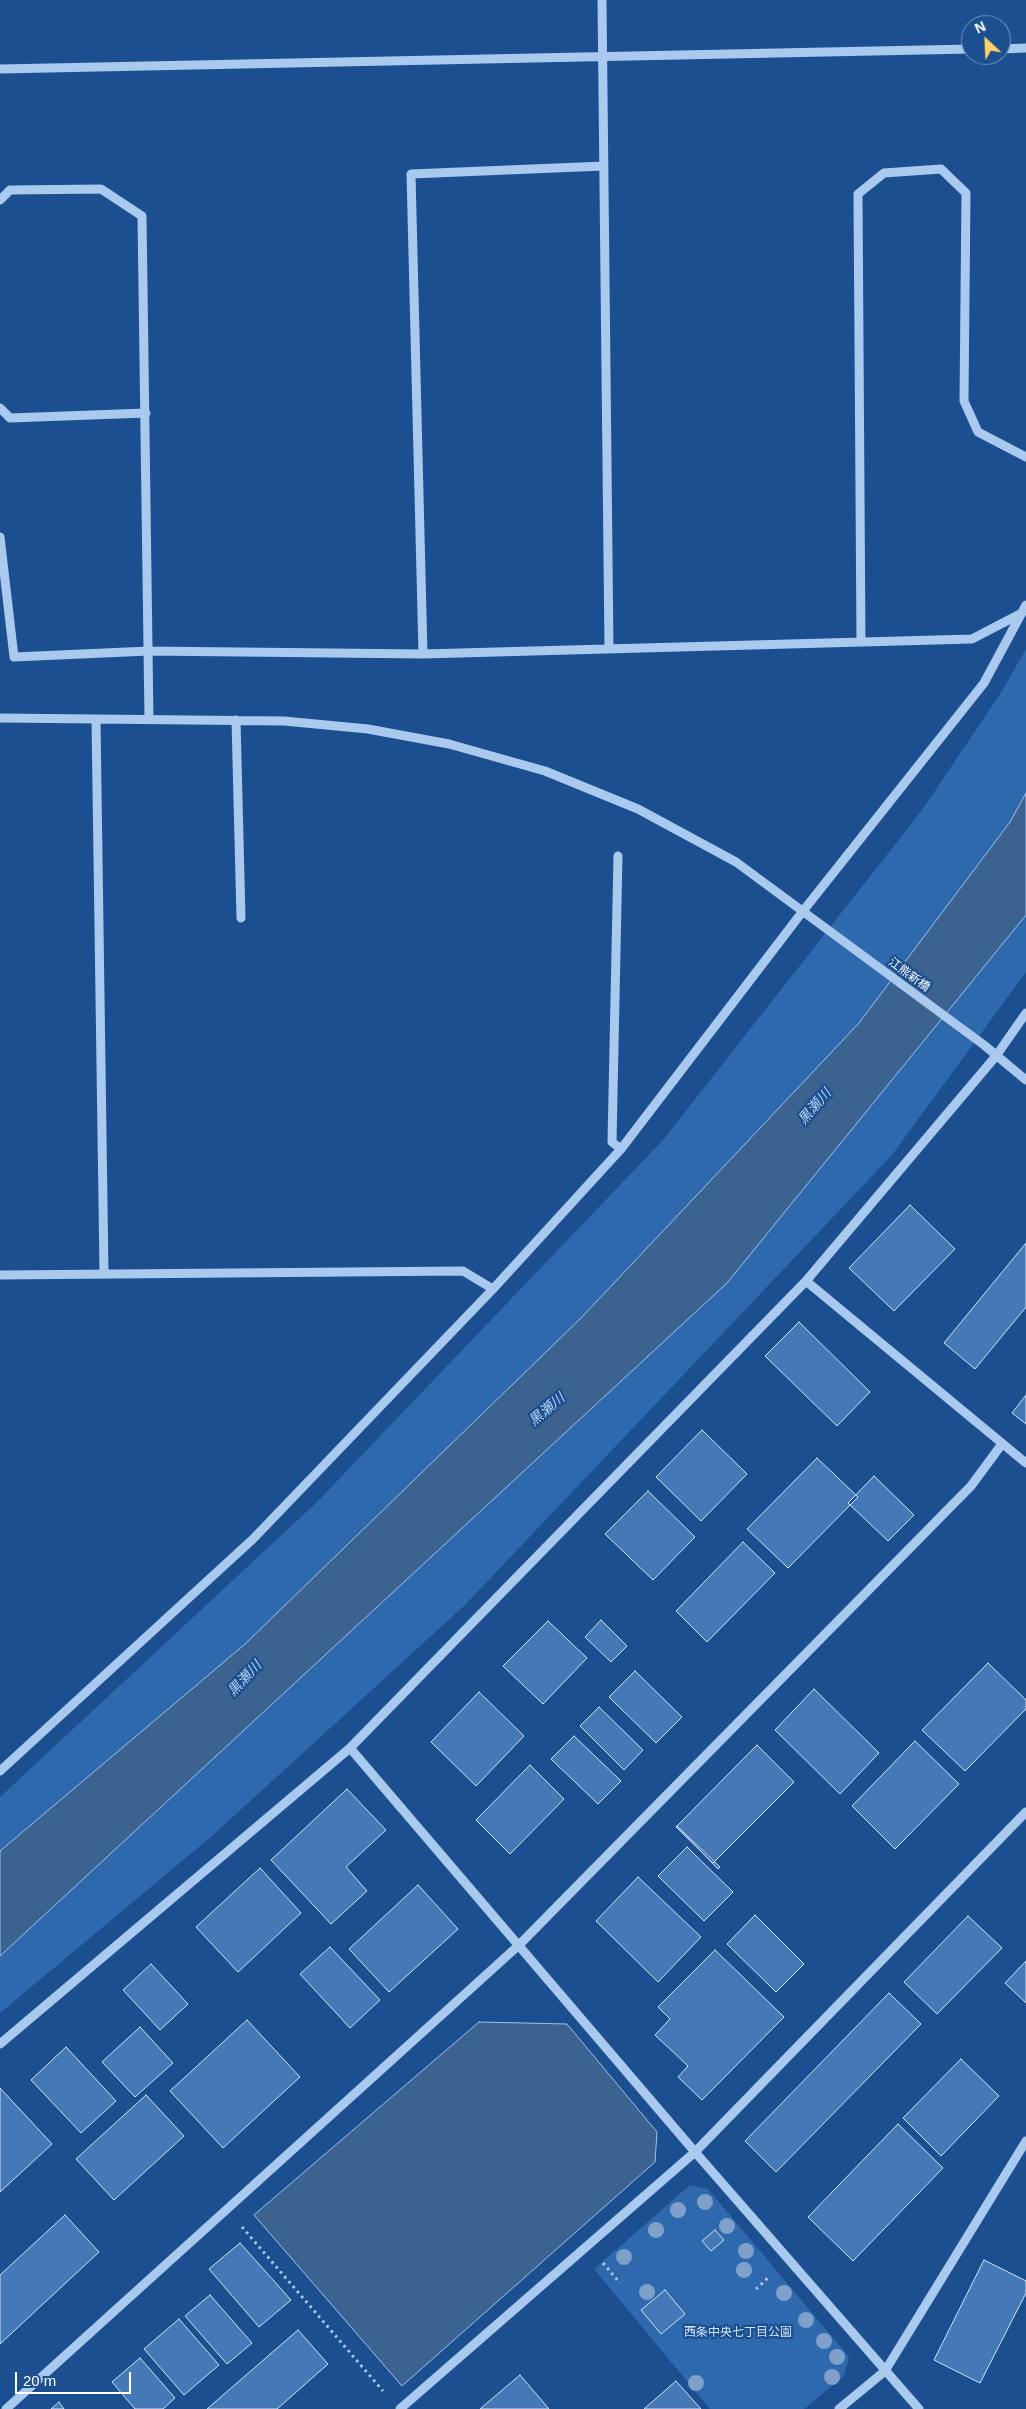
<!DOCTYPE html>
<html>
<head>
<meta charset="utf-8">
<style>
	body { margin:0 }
	#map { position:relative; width:1026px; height:2409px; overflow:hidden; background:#1b4f8f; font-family:Arial,sans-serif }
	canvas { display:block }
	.north { position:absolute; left:961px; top:15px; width:50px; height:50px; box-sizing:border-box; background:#1b4f8f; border:1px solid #7695bc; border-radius:50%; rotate:335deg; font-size:14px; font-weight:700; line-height:20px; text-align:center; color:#fff }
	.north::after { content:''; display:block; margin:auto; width:18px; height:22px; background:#ffd166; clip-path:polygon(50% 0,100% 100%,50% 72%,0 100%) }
	.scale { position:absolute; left:15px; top:2372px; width:116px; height:22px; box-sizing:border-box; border:2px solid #fff; border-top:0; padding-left:6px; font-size:15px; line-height:18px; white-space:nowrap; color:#fff; -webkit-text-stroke:4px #1b4f8f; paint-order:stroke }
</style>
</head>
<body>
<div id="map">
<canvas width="1026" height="2409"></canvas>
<div class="north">N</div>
<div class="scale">20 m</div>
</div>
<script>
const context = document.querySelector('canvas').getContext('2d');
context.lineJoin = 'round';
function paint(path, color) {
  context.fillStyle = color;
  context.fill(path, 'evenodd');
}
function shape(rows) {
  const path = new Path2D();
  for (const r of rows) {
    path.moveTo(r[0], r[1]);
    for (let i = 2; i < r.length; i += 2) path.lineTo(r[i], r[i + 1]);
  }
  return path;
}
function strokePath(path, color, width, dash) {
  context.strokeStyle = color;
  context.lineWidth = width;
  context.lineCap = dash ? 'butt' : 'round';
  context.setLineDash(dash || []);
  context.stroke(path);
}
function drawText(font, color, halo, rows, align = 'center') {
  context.font = font + ' Arial,"Noto Sans JP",sans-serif';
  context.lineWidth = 4.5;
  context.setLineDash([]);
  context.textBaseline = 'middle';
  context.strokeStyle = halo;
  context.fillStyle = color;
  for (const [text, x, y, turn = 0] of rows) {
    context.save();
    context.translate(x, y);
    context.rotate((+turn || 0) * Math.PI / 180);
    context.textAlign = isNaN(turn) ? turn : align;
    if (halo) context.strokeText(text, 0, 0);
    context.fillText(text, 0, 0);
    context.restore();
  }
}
const green = shape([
	[1026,649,1026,972,892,1155,465,1605,212,1836,0,2013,0,1797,317,1502,663,1140,922,810,1002,691],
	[690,2185,708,2189,849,2357,844,2376,804,2409,710,2409,594,2269]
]);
const water = shape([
	[1026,793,1026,915,727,1283,0,1956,0,1851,244,1645,581,1318,859,1023,1010,822,1026,793],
	[479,2022,567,2024,657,2132,655,2162,402,2386,254,2215,479,2022]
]);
const building = shape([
	[910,1205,955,1249,894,1311,849,1268,910,1205],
	[1026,1243,1026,1307,975,1369,944,1343,1026,1243],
	[799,1322,870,1392,837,1426,765,1356,799,1322],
	[1026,1395,1026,1424,1012,1413,1026,1395],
	[702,1430,747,1474,701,1521,656,1477,702,1430],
	[817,1458,858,1497,788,1568,747,1529,817,1458],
	[874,1476,914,1515,888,1541,848,1503,874,1476],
	[648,1491,695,1537,653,1580,605,1534,648,1491],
	[743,1542,775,1573,707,1642,676,1611,743,1542],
	[601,1620,627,1646,611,1662,585,1637,601,1620],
	[548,1621,587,1658,543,1704,503,1666,548,1621],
	[988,1663,1026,1700,1026,1709,965,1771,922,1730,988,1663],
	[635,1671,682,1717,656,1743,609,1697,635,1671],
	[814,1689,879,1753,840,1794,775,1730,814,1689],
	[479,1692,524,1736,476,1786,431,1742,479,1692],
	[599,1707,643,1750,624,1770,580,1726,599,1707],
	[574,1736,621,1781,598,1804,551,1759,574,1736],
	[915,1741,959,1784,895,1849,852,1806,915,1741],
	[757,1745,794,1782,713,1863,676,1827,757,1745],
	[530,1765,564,1799,510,1854,476,1820,530,1765],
	[347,1789,386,1830,346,1867,367,1891,331,1924,271,1860,347,1789],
	[677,1826,720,1867,718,1869,677,1826],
	[687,1847,733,1892,704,1921,658,1876,687,1847],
	[260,1868,301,1913,238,1972,196,1927,260,1868],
	[638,1877,701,1937,658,1982,596,1921,638,1877],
	[418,1885,458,1929,389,1992,349,1949,418,1885],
	[755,1915,804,1964,776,1992,727,1944,755,1915],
	[968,1916,1002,1948,937,2014,904,1982,968,1916],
	[330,1947,380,2000,350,2028,300,1974,330,1947],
	[715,1950,784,2017,702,2100,678,2077,688,2066,655,2035,670,2019,658,2007,715,1950],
	[1026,1961,1026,2003,1005,1983,1026,1961],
	[151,1964,188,2004,160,2030,123,1990,151,1964],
	[889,1993,921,2024,776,2172,745,2141,889,1993],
	[247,2020,300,2077,223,2148,170,2091,247,2020],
	[140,2027,173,2063,135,2097,102,2062,140,2027],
	[66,2047,116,2101,81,2133,31,2080,66,2047],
	[961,2059,999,2096,941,2156,903,2118,961,2059],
	[0,2088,52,2144,0,2192,0,2088],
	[146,2095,184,2136,114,2200,76,2159,146,2095],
	[898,2124,943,2168,853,2261,808,2217,898,2124],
	[65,2215,99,2252,0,2344,0,2275,65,2215],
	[715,2230,724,2240,711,2251,702,2241,715,2230],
	[240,2243,291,2300,259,2327,209,2269,240,2243],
	[984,2260,1026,2281,1026,2293,980,2383,934,2360,984,2260],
	[665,2290,685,2314,661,2334,641,2310,665,2290],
	[210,2295,252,2343,227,2364,185,2316,210,2295],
	[179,2319,219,2365,184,2395,144,2349,179,2319],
	[298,2330,328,2364,277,2409,207,2409,298,2330],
	[140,2358,175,2398,163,2409,135,2409,112,2382,140,2358],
	[520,2375,549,2409,480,2409,520,2375],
	[676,2381,701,2409,644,2409,676,2381],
	[59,2402,64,2409,51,2409,59,2402]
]);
const path = shape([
	[242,2227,383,2391],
	[603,2263,620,2283],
	[756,2289,770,2276]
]);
const minor = shape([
	[602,0,609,648],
	[1001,49,1026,48],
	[0,69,971,49],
	[0,200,10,190,101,189,142,216,149,720],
	[0,408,10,418,146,413],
	[0,537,14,657,149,651,423,654,972,639,1022,613],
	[861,642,858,194,884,173,941,169,966,193,964,401,978,432,1026,457],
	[423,654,411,174,604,166],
	[0,718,284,721,368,729,449,744,545,771,638,809,736,862,984,1045,1026,1080],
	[96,719,104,1273],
	[236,720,241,918],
	[618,856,612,1142,621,1149],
	[0,1275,463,1271,493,1289],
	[806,1281,1026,1463],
	[350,1748,695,2152,919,2409],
	[0,1771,253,1539,493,1289,621,1149,803,911,984,683,1026,605],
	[0,2044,350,1748,806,1281,996,1056,1026,1013],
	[6,2409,519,1945,971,1486,1002,1444],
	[400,2409,695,2152,1026,1812],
	[839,2409,885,2371,1026,2141]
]);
const trees = [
	[705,2202],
	[678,2210],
	[727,2226],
	[656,2230],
	[746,2251],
	[624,2257],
	[744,2270],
	[647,2292],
	[784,2293],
	[806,2320],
	[824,2341],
	[837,2357],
	[832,2377],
	[696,2383]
];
const streetNames = [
	["江熊新橋",909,975,36]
];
const parkNames = [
	["西条中央七丁目公園",738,2333]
];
const waterNames = [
	["黒瀬川",815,1107,-49],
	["黒瀬川",547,1410,-40],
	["黒瀬川",245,1679,-47]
];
paint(green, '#2e69ad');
paint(water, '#3c6290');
strokePath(water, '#9cc4f0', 1);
paint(building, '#4478b7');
strokePath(building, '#cfe3fa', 1);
strokePath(path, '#a9c9ee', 3, [2.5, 4]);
strokePath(minor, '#a9c9ee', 9);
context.fillStyle = '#7ea0ca';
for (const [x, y] of trees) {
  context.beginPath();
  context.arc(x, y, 8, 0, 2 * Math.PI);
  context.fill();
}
drawText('12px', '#fff', '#1b4f8f', streetNames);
drawText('12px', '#cfe3fa', '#1b4f8f', parkNames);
drawText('italic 14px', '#b5d3f5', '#1b4f8f', waterNames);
</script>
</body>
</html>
